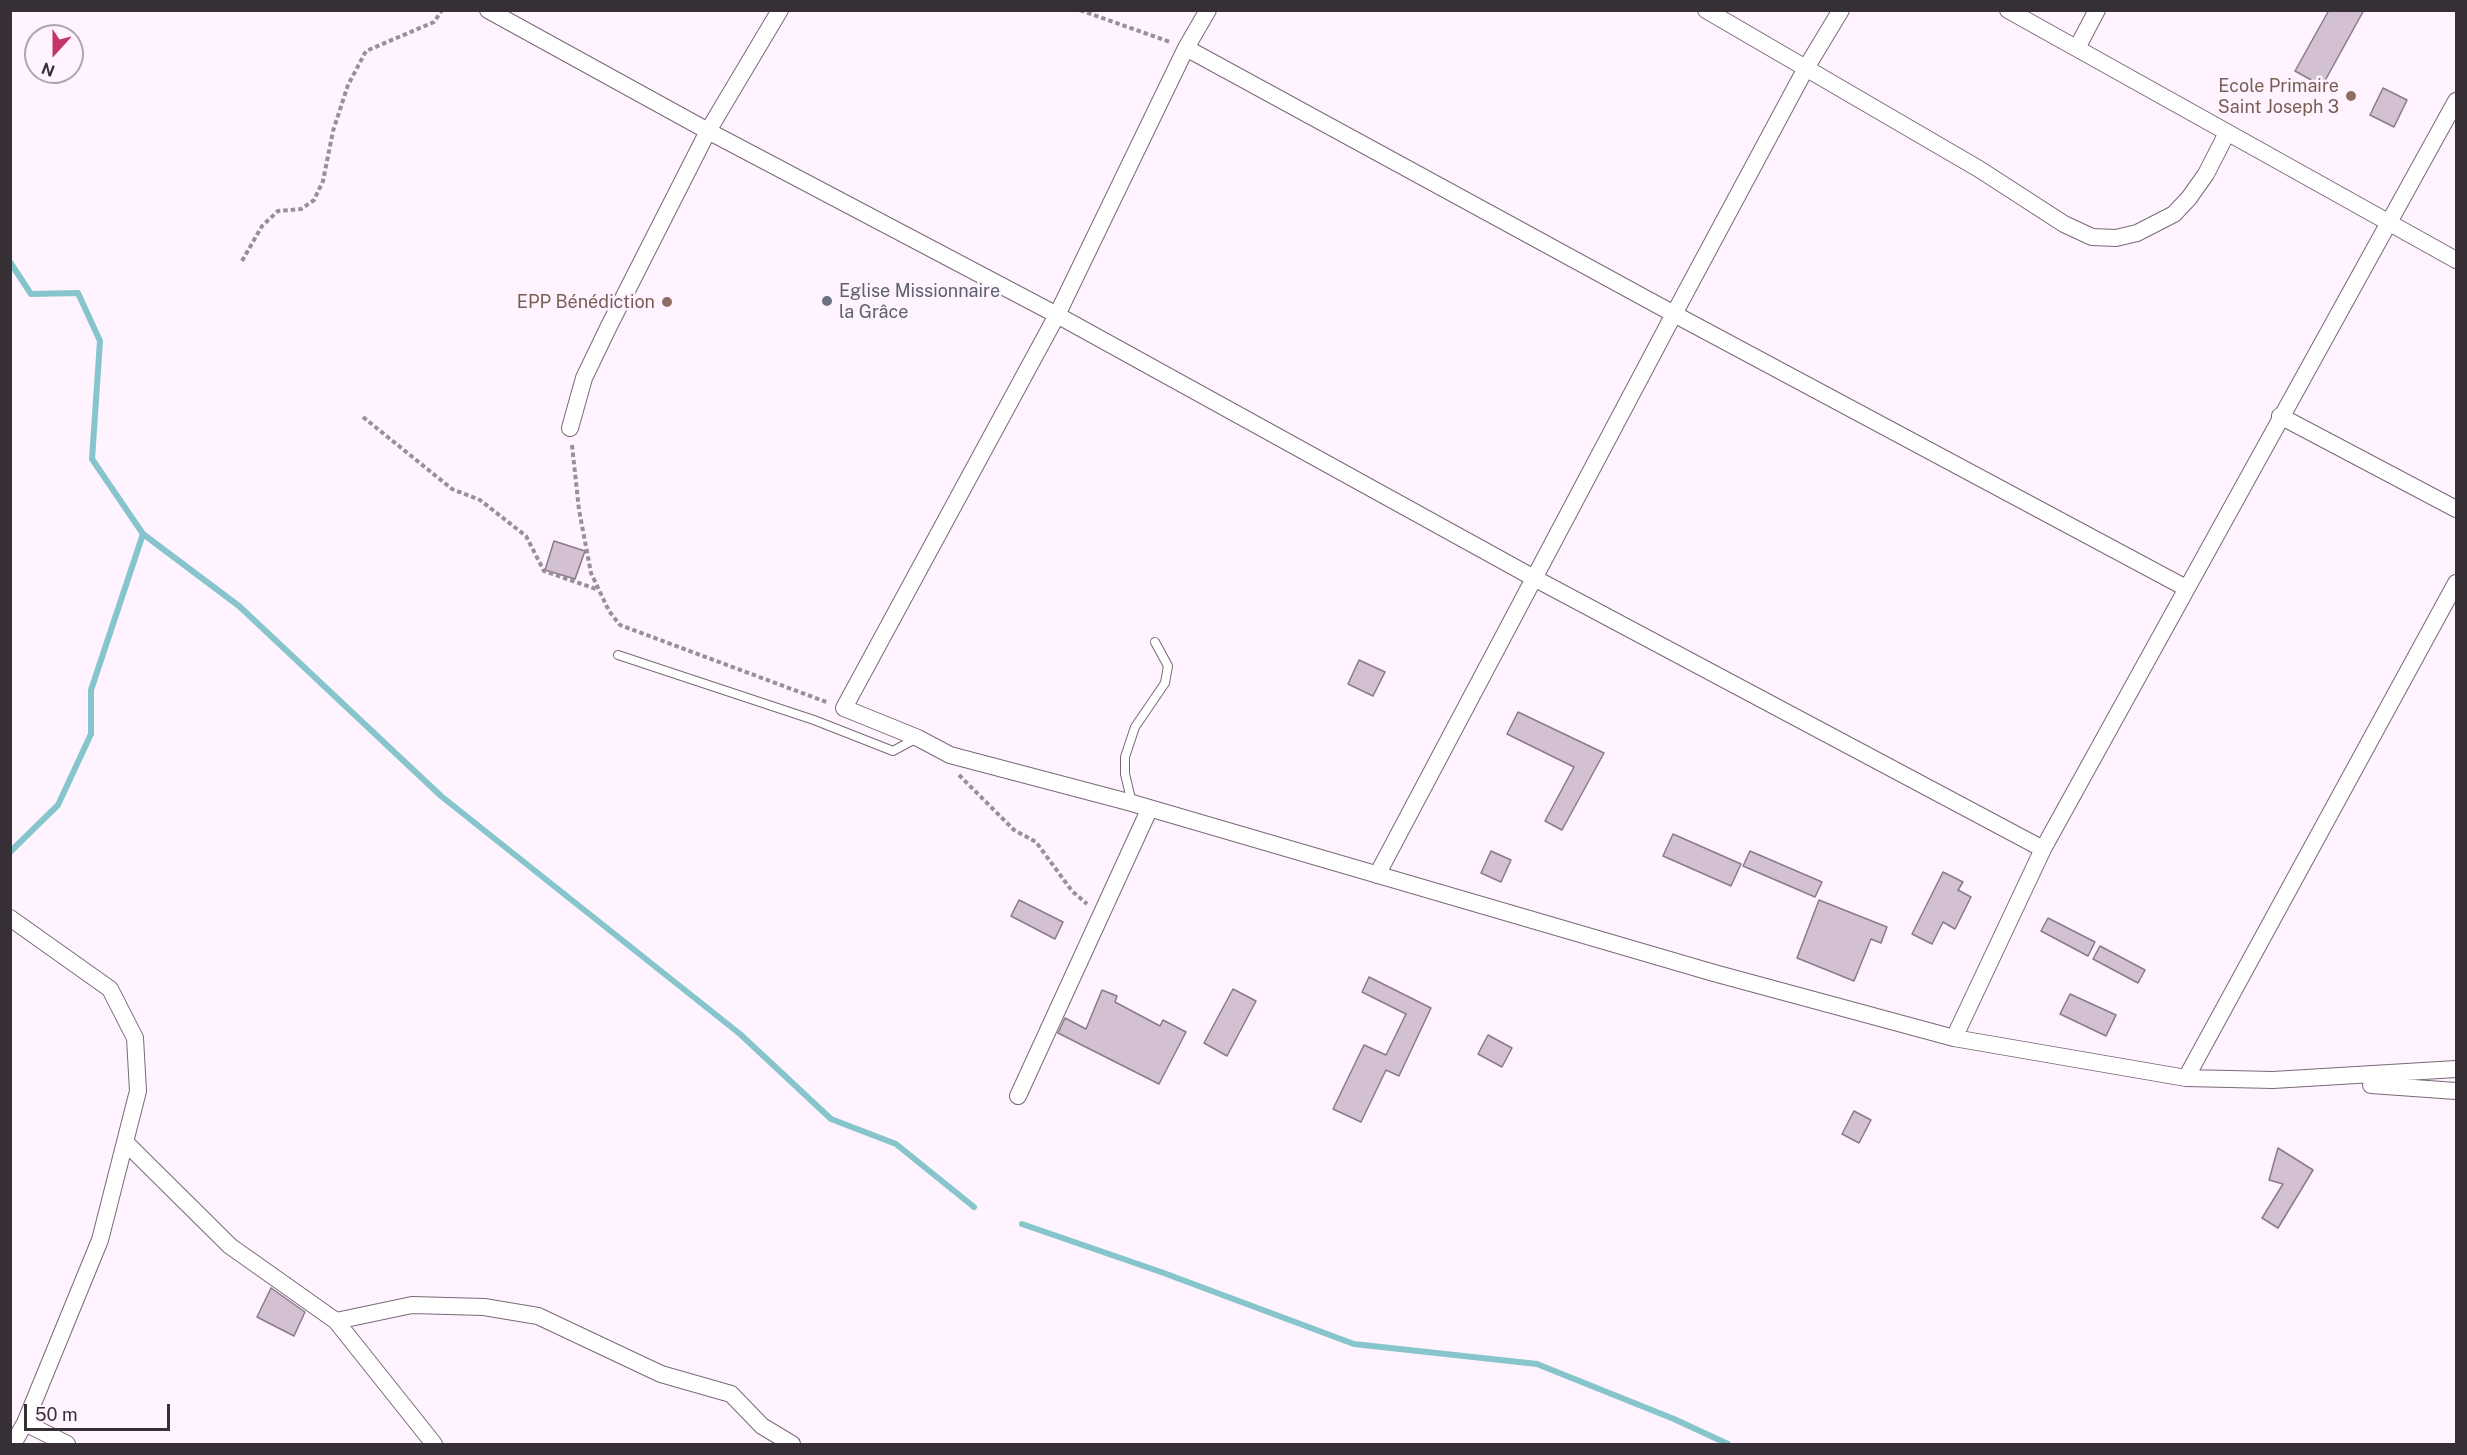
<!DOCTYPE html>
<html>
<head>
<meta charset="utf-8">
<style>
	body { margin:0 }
	#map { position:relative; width:2467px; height:1455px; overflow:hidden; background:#fef3fe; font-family:"Public Sans",sans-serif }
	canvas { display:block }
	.frame { position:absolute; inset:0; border:12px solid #362f36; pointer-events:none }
	.north { position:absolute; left:24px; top:24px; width:60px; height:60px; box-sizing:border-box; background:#fef3fe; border:2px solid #aea5ae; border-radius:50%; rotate:201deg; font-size:16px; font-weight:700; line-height:24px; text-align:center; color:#362f36 }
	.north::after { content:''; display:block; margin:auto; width:21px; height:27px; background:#c23667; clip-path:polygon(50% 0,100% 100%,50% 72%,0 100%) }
	.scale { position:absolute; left:24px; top:1404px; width:146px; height:27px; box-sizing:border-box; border:3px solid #362f36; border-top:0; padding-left:8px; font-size:18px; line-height:21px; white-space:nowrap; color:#362f36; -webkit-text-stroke:4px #fef3fe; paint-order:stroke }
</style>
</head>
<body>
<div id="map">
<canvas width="2467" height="1455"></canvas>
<div class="frame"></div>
<div class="north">N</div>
<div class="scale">50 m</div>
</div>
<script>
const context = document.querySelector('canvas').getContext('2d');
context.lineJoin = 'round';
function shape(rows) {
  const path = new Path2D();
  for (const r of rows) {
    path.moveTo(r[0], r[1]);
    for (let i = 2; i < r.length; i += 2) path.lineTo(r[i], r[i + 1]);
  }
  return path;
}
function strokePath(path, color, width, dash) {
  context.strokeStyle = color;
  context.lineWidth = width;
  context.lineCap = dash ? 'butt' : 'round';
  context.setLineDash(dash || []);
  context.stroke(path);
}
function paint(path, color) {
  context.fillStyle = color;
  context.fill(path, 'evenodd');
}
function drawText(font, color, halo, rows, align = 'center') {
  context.font = font + ' "Public Sans",sans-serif';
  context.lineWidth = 5;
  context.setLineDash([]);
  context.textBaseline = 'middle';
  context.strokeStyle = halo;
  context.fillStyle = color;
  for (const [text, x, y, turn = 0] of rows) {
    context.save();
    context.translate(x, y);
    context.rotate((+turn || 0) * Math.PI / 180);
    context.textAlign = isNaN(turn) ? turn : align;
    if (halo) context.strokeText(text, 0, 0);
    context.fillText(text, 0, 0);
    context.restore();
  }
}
const stream = shape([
	[10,262,31,294,78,293,100,341,92,459,143,534,239,606,441,796,740,1034,831,1119,896,1144,974,1207],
	[10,852,58,805,91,734,91,690,143,534],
	[1022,1224,1161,1272,1354,1344,1537,1364,1674,1419,1728,1444]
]);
const building = shape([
	[2329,10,2364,10,2322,86,2295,71,2329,10],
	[2383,88,2407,100,2394,127,2370,115,2383,88],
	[554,541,585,551,575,579,545,570,554,541],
	[1359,660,1385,672,1373,696,1348,684,1359,660],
	[1518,712,1604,753,1562,830,1545,821,1574,767,1507,734,1518,712],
	[1673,834,1741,864,1731,886,1663,856,1673,834],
	[1491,851,1511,860,1501,882,1481,873,1491,851],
	[1750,851,1822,882,1815,897,1743,866,1750,851],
	[1943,872,1963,882,1958,890,1971,897,1955,929,1943,922,1932,944,1912,934,1943,872],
	[1019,900,1063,922,1055,939,1011,916,1019,900],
	[1819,900,1887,927,1881,943,1871,939,1854,981,1797,958,1819,900],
	[2048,918,2095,942,2088,956,2041,931,2048,918],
	[2100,946,2145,970,2138,983,2093,959,2100,946],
	[1369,977,1431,1008,1399,1076,1386,1070,1361,1122,1333,1109,1364,1045,1386,1055,1406,1014,1362,992,1369,977],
	[1233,989,1256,1001,1227,1056,1204,1043,1233,989],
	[1102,990,1117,996,1115,1002,1160,1026,1163,1020,1186,1032,1159,1084,1058,1033,1065,1018,1086,1029,1102,990],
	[2070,994,2116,1015,2106,1036,2060,1014,2070,994],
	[1488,1035,1512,1048,1502,1067,1478,1054,1488,1035],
	[1854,1111,1871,1120,1859,1143,1842,1134,1854,1111],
	[2278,1148,2313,1170,2278,1228,2262,1218,2283,1184,2269,1180,2278,1148],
	[271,1288,305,1312,294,1336,257,1317,271,1288]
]);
const path = shape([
	[1080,10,1170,42],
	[242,261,262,226,278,211,301,209,314,200,323,181,333,131,348,85,366,51,434,22,442,10],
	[363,417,452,489,480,500,526,536,544,571,596,589],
	[572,445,579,510,591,573,609,611,620,625,829,703],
	[959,775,1014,830,1036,842,1072,891,1087,904]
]);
const lane = shape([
	[618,655,814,720,893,751,917,738],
	[1132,803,1125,774,1125,757,1135,727,1165,683,1168,666,1155,642]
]);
const street = shape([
	[488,10,708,131,1057,315,1534,578,2043,849],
	[1208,10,1186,48,1057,315,844,708,918,738,950,755,1132,803,1714,973,1954,1038,2186,1078,2273,1080,2456,1069],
	[1706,10,1979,169,2064,224,2092,237,2116,238,2137,233,2174,214,2189,198,2206,174,2227,133],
	[2008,10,2456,260],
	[1186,48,1674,314,2186,588],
	[2077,48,2097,10],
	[2280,416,2456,509],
	[570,428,584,378,609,326,708,131,780,10],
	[1377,875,1674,314,1806,68,1841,10],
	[10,918,110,989,135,1038,138,1091,100,1240,25,1423,13,1444],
	[1954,1038,2043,849,2456,101],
	[2186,1078,2456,583],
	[2371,1085,2456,1091],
	[1018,1096,1149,810],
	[125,1142,230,1246,336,1321,434,1444],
	[336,1321,412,1305,484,1307,538,1316,661,1374,731,1394,762,1426,792,1444],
	[25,1423,67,1444]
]);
const markers = [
	[2351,96,6,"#8d6e63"],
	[827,301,6,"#6b7280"],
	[667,302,6,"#8d6e63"]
];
const educationNames = [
	["Ecole Primaire",2339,86],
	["Saint Joseph 3",2339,107],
	["EPP Bénédiction",655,302]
];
const worshipNames = [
	["Eglise Missionnaire",839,291],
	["la Grâce",839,312]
];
strokePath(stream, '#87c5cc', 6);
paint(building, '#d3c0d2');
strokePath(building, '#8a7a8a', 1.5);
strokePath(lane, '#796978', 10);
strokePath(street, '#796978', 18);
strokePath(path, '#988f98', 4, [4.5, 3]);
strokePath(lane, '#fff', 8);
strokePath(street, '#fff', 16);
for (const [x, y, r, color] of markers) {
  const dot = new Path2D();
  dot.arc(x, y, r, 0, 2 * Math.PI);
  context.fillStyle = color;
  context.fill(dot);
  strokePath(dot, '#fef3fe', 2);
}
drawText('18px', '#785e54', '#fef3fe', educationNames, 'right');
drawText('18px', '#5b616d', '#fef3fe', worshipNames, 'left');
</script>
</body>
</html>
